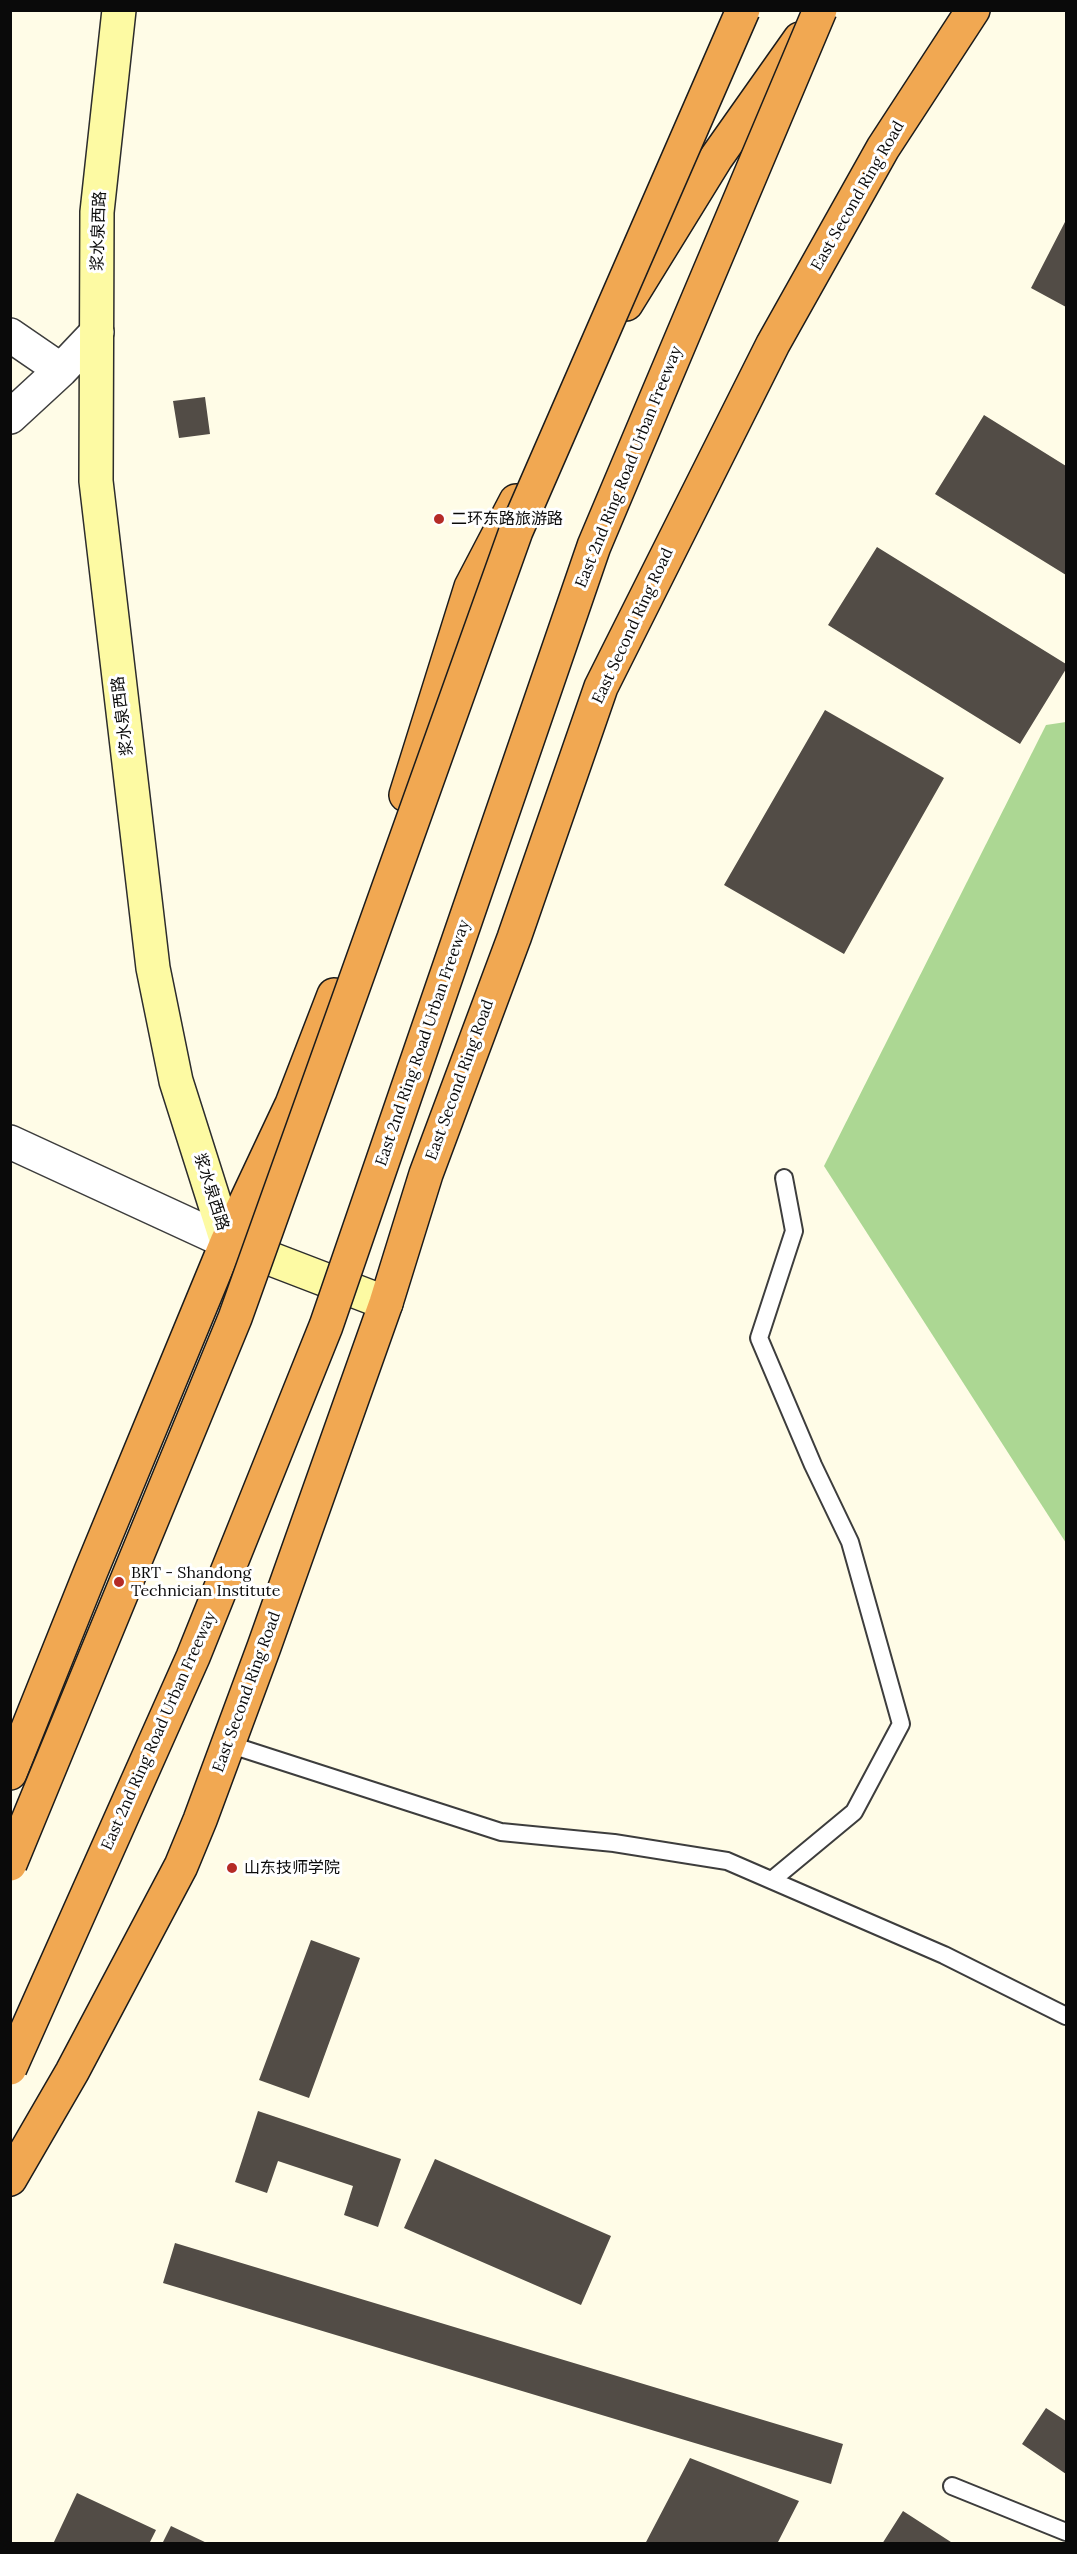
<!DOCTYPE html>
<html>
<head>
<meta charset="utf-8">
<style>
	body { margin:0 }
	#map { position:relative; width:1077px; height:2554px; overflow:hidden; background:#fffce7; font-family:Lora,serif }
	canvas { display:block }
	.frame { position:absolute; inset:0; border:12px solid #0a0a0a; pointer-events:none }
</style>
</head>
<body>
<div id="map">
<canvas width="1077" height="2554"></canvas>
<div class="frame"></div>
</div>
<script>
const context = document.querySelector('canvas').getContext('2d');
context.lineJoin = 'round';
function paint(path, color) {
  context.fillStyle = color;
  context.fill(path, 'evenodd');
}
function shape(rows) {
  const path = new Path2D();
  for (const r of rows) {
    path.moveTo(r[0], r[1]);
    for (let i = 2; i < r.length; i += 2) path.lineTo(r[i], r[i + 1]);
  }
  return path;
}
function strokePath(path, color, width, dash) {
  context.strokeStyle = color;
  context.lineWidth = width;
  context.lineCap = dash ? 'butt' : 'round';
  context.setLineDash(dash || []);
  context.stroke(path);
}
function drawText(font, color, halo, rows, align = 'center') {
  context.font = font + ' Lora,"Noto Sans SC",serif';
  context.lineWidth = 6;
  context.setLineDash([]);
  context.textBaseline = 'middle';
  context.strokeStyle = halo;
  context.fillStyle = color;
  for (const [text, x, y, turn = 0] of rows) {
    context.save();
    context.translate(x, y);
    context.rotate((+turn || 0) * Math.PI / 180);
    context.textAlign = isNaN(turn) ? turn : align;
    if (halo) context.strokeText(text, 0, 0);
    context.fillText(text, 0, 0);
    context.restore();
  }
}
const forest = shape([
	[1066,722,1066,1543,824,1166,1046,725]
]);
const building = shape([
	[1066,220,1066,307,1031,288],
	[205,397,210,434,179,438,173,401],
	[984,415,1066,466,1066,575,935,494],
	[877,547,1066,664,1066,669,1020,744,828,625],
	[825,710,944,778,844,954,724,885],
	[311,1940,360,1958,309,2098,259,2080],
	[258,2111,401,2159,378,2227,344,2215,353,2186,278,2161,267,2193,235,2182],
	[435,2159,611,2236,581,2305,404,2228],
	[175,2243,843,2444,831,2484,163,2283],
	[1046,2408,1066,2421,1066,2474,1022,2444],
	[690,2458,799,2501,777,2544,645,2544],
	[77,2493,156,2530,149,2544,53,2544],
	[903,2511,954,2544,882,2544],
	[171,2526,209,2544,162,2544]
]);
const lane = shape([
	[228,1744,501,1832,614,1843,727,1861,944,1955,1066,2016],
	[772,1880,854,1812,901,1724,850,1542,813,1465,759,1338,794,1231,784,1178],
	[952,2486,1066,2532]
]);
const street = shape([
	[10,335,61,370],
	[10,417,61,370,97,332],
	[10,1142,227,1242]
]);
const secondary = shape([
	[119,10,97,212,96,481,153,968,176,1081,227,1242,386,1303]
]);
const highway = shape([
	[626,304,716,158,800,39],
	[406,795,471,587,516,501],
	[10,1773,91,1571,227,1242,292,1104,334,995],
	[10,2179,72,2072,181,1866,200,1820,264,1647,386,1303,426,1174,514,938,601,687,773,344,883,148,973,10]
]);
const highwayBridge = shape([
	[10,1864,235,1318,516,531,743,10],
	[10,2068,193,1657,326,1326,594,546,820,10]
]);
const markers = [
	[439,519,6,"#b52b26"],
	[119,1582,6,"#b52b26"],
	[232,1868,6,"#b52b26"]
];
const streetNames = [
	["East Second Ring Road",858,196,-60],
	["浆水泉西路",99,231,-88],
	["East 2nd Ring Road Urban Freeway",629,467,-68],
	["East Second Ring Road",633,626,-65],
	["浆水泉西路",123,716,-97],
	["East 2nd Ring Road Urban Freeway",423,1043,-71],
	["East Second Ring Road",460,1080,-70],
	["浆水泉西路",211,1192,72],
	["East Second Ring Road",247,1692,-70],
	["East 2nd Ring Road Urban Freeway",159,1731,-66]
];
const poiNames = [
	["二环东路旅游路",451,519],
	["BRT - Shandong",131,1573],
	["Technician Institute",131,1591],
	["山东技师学院",244,1868]
];
paint(forest, '#acd793');
paint(building, '#524c46');
strokePath(lane, '#3d3d3d', 20);
strokePath(street, '#3d3d3d', 36);
strokePath(secondary, '#2c2c2c', 36);
strokePath(highway, '#1b1b1b', 36);
strokePath(lane, '#fff', 16);
strokePath(street, '#fff', 33);
strokePath(secondary, '#fdfaa3', 33);
strokePath(highway, '#f1a852', 33);
strokePath(highwayBridge, '#1b1b1b', 36, []);
strokePath(highwayBridge, '#f1a852', 33);
for (const [x, y, r, color] of markers) {
  const dot = new Path2D();
  dot.arc(x, y, r, 0, 2 * Math.PI);
  context.fillStyle = color;
  context.fill(dot);
  strokePath(dot, '#fff', 2);
}
drawText('16px', '#0a0a0a', '#fff', streetNames);
drawText('16px', '#0a0a0a', '#fff', poiNames, 'left');
</script>
</body>
</html>
